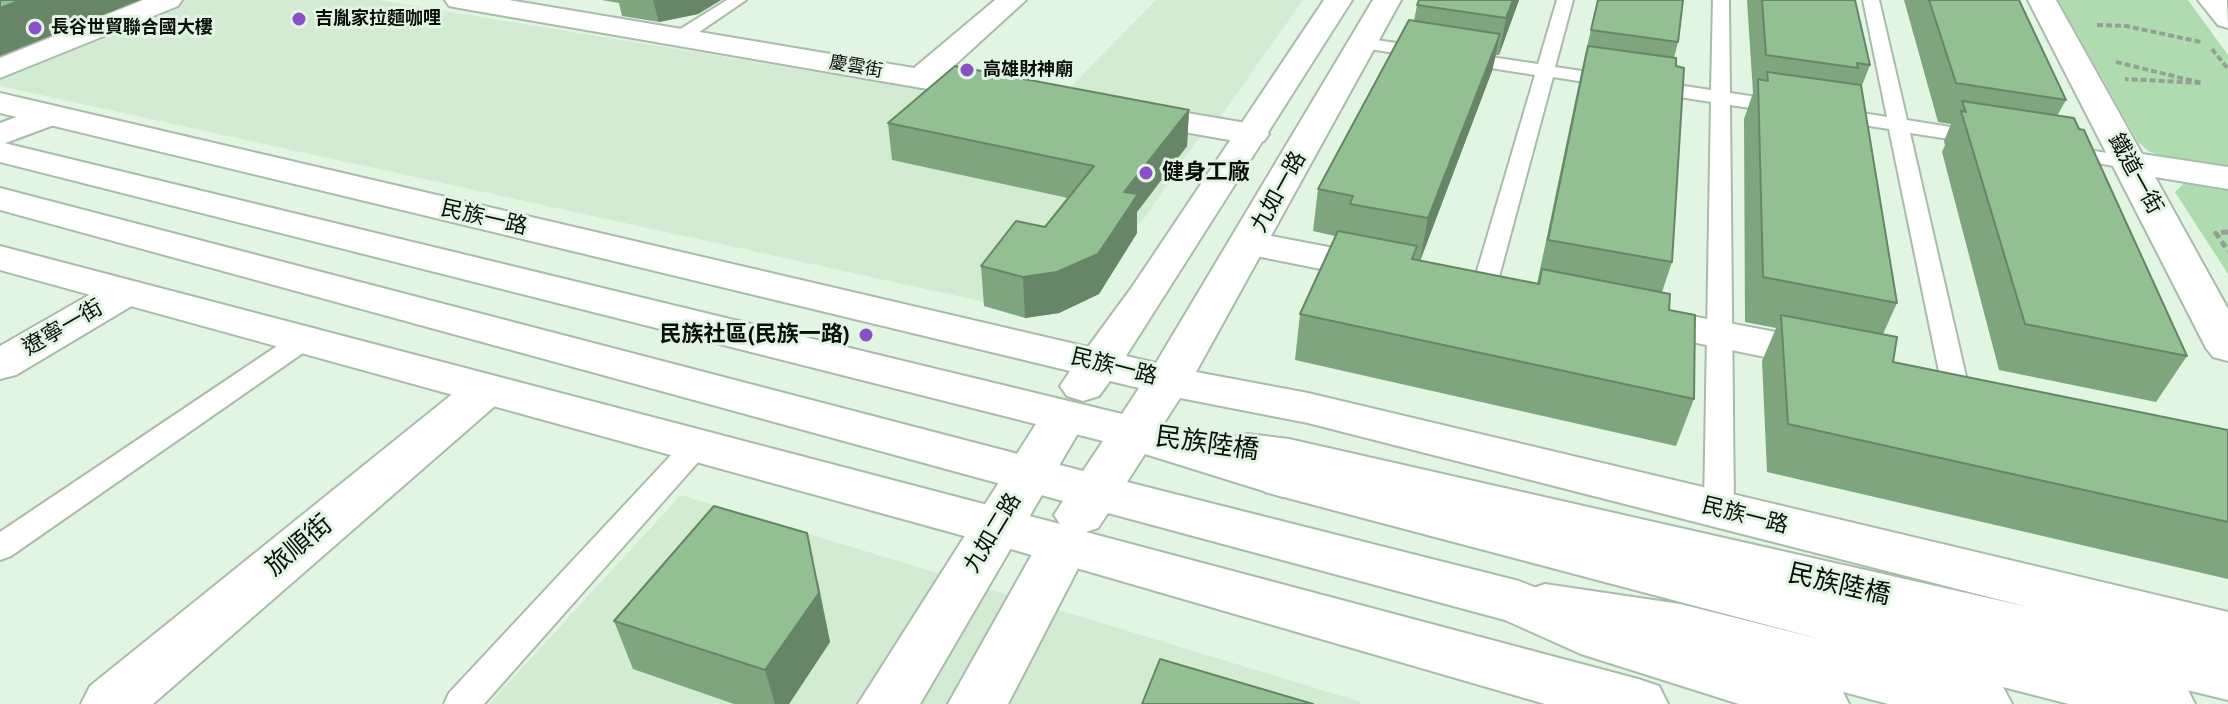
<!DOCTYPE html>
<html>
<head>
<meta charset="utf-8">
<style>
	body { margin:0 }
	canvas { display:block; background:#e2f5e3 }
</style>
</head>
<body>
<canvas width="2228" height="704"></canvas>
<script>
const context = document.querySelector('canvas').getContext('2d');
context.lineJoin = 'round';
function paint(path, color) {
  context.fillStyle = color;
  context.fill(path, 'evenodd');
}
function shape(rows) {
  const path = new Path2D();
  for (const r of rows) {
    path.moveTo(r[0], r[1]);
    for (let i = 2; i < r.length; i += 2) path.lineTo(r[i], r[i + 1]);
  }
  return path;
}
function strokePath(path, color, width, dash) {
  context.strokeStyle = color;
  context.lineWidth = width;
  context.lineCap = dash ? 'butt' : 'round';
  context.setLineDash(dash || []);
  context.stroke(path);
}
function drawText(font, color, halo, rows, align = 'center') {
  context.font = font + ' "PT Sans","Noto Sans TC",sans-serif';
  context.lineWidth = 6;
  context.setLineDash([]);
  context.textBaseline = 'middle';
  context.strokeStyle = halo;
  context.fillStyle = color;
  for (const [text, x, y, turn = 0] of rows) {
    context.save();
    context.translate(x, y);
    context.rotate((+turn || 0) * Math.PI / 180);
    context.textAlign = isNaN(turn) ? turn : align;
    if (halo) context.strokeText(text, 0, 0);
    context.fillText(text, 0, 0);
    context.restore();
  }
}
const built = shape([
	[0,0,378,0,1048,110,1156,0,1303,0,1221,116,1195,143,1146,216,1069,301,1008,307,0,86],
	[681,495,1361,702,1360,704,489,704]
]);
const green = shape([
	[2058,0,2188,0,2228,55,2228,168,2175,161,2148,151,2138,142],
	[2184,183,2228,189,2228,274,2175,192]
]);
const pathFar1 = shape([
	[2097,25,2126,26,2201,42],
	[2212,49,2228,69],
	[2116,62,2202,83,2125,79]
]);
const path = shape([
	[2228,232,2216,233,2228,251]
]);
const lane = shape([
	[727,0,746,0,686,41,674,41,674,33,727,0],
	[1557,0,1573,0,1555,67,1711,90,1713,0,1729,0,1730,93,1784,101,1794,107,1784,113,1730,105,1734,509,1730,517,1719,520,1708,517,1704,509,1711,102,1553,77,1496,288,1484,295,1472,288,1535,75,1363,48,1354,43,1363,38,1538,64,1557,0],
	[1863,0,1879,0,1907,120,1982,132,1992,138,1982,144,1910,133,1967,381,1963,387,1954,389,1945,387,1941,381,1889,129,1831,120,1821,114,1831,108,1887,117,1863,0],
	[2064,146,2131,157,2141,163,2131,169,2057,156,2054,152,2064,146],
	[304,332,313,334,317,340,313,346,11,556,0,560,0,532,295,334,304,332],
	[697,435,707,438,711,445,707,452,484,704,444,704,449,693,687,438,697,435]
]);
const street = shape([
	[143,0,182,0,178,6,0,78,0,58,143,0],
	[445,0,509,0,914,68,995,0,1026,0,946,73,1008,84,1013,91,1008,98,997,101,459,8,449,6,445,0],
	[2028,0,2056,0,2142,154,2228,167,2228,189,2155,177,2228,309,2228,361,2213,357,2206,348,2028,0],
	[2198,0,2227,0,2228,28,2218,25,2198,0],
	[1128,103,1252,124,1264,127,1269,134,1264,141,1252,144,1116,120,1111,113,1116,106,1128,103],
	[50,105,62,108,67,115,62,122,0,145,0,123,50,105],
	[1250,232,1386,258,1400,261,1406,270,1400,279,1386,282,1236,252,1230,244,1236,236,1250,232],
	[125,280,140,283,146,292,140,301,16,375,0,379,0,346,110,283,125,280],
	[1638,306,1829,342,1845,346,1851,356,1845,366,1829,370,1623,328,1617,319,1623,310,1638,306],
	[487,374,503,379,510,389,503,399,153,704,81,704,90,686,471,379,487,374]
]);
const secondary = shape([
	[1065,401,1082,405,1088,416,920,704,858,704,1048,405,1065,401],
	[1283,463,2165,679,2186,686,2195,704,2069,704,2003,687,2012,704,1888,704,1680,648,1545,628,1525,621,1517,606,1525,591,1545,584,1680,604,1824,640,1265,492,1258,480,1265,468,1283,463],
	[1064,526,1083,531,1090,545,1008,704,948,704,1045,531,1064,526]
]);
const primary = shape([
	[1324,0,1352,0,1126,356,1156,363,1373,0,1401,0,1196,372,1308,393,2228,612,2228,700,1306,477,1308,480,1301,492,1283,497,1145,454,1127,482,1519,581,1615,619,1840,686,1849,704,1739,704,1581,654,1505,620,1108,513,1098,528,1086,532,1638,679,1659,686,1668,704,1545,704,997,545,0,270,0,246,1060,524,1054,515,1063,501,0,210,0,188,1083,471,1103,441,0,162,0,142,1122,414,1139,388,1110,381,1099,396,1083,401,1067,396,1060,386,1070,371,0,113,0,93,1088,347,1132,287,1324,0],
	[1180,398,1308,423,2028,607,1289,439,1248,434,1231,438,1227,445,1162,426,1180,398]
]);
const wall = shape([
	[602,0,721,0,698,14,659,22,622,16,619,3],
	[1519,0,1499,55,1496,55,1492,71,1420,261,1537,284,1582,68,1598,0,1683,0,1678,42,1674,58,1676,66,1672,262,1662,292,1669,310,1694,399,1676,446,1295,360,1300,314,1335,236,1313,231,1318,189,1414,21,1417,5],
	[1747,0,1855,0,1870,65,1861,88,1897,303,1883,334,1893,362,2228,430,2228,579,1767,472,1762,361,1776,328,1745,322,1744,119,1753,93],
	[1904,0,2019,0,2066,100,2057,116,2187,356,2156,402,1999,370,1942,152,1945,145,1944,141,1951,124,1938,122],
	[1189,110,1187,146,1137,212,1137,233,1099,294,1059,313,1025,318,984,306,981,266,1045,227,1068,198,892,160,888,123],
	[818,581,830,642,789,704,734,704,633,669,614,621]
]);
const shadedWall = shape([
	[21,0,140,0,0,56,0,8],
	[653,0,721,0,698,14,659,22],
	[1513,0,1519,0,1499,55,1506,18],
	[1500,34,1492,71,1420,261,1428,218],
	[1189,110,1187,146,1137,212,1137,233,1099,294,1059,313,1025,318,1023,277,1124,192],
	[807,533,830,642,789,704,775,704,765,670]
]);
const building = shape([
	[0,0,21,0,0,8,0,0],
	[1419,0,1513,0,1506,18,1417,5,1419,0],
	[1598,0,1683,0,1678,42,1591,30,1598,0],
	[1762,0,1855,0,1870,65,1857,63,1858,68,1766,55,1762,0],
	[1929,0,2019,0,2066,100,1956,83,1929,0],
	[1409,20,1500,34,1428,218,1350,204,1353,196,1318,189,1409,20],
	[1588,46,1676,58,1676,66,1684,68,1672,262,1548,240,1588,46],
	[955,66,1189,110,1124,192,1138,194,1098,254,1057,272,1023,277,981,266,1016,221,1045,227,1094,166,888,123,955,66],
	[1767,72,1861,85,1897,303,1763,277,1758,79,1768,81,1767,72],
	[1962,101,2074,118,2079,129,2084,130,2187,356,2025,324,1961,111,1966,112,1962,101],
	[1338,231,1417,246,1412,259,1539,284,1542,269,1670,294,1669,310,1695,315,1694,399,1300,314,1338,231],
	[1781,315,1897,337,1893,362,2228,430,2228,522,1788,424,1781,315],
	[714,506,807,533,819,593,765,670,614,621,714,506],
	[1160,659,1313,704,1142,704,1160,659]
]);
const markers = [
	[299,19,8,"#8b50c7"],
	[35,28,8,"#8b50c7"],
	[967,70,8,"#8b50c7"],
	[1146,173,8,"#8b50c7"],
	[866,335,8,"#8b50c7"]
];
const farPoinames = [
	["吉胤家拉麵咖哩",315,19],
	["長谷世貿聯合國大樓",51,28],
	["高雄財神廟",983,70]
];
const farStreetnames = [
	["慶雲街",856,67,10]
];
const poiNames = [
	["健身工廠",1162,173],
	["民族社區(民族一路)",850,335,"right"]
];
const streetNames = [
	["鐵道一街",2135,174,61],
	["九如一路",1279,192,-61],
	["民族一路",484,218,13],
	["遼寧一街",63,328,-30],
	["民族一路",1114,367,14],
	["民族一路",1745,516,14],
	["九如二路",993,533,-59]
];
const nearStreetnames = [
	["民族陸橋",1207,444,8],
	["旅順街",299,546,-40],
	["民族陸橋",1839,585,13]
];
paint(built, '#d3ebd3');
paint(green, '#afdbb0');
strokePath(lane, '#a9bba9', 4);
strokePath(street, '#a9bba9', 4);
strokePath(secondary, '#a9bba9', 4);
strokePath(primary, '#a9bba9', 4);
strokePath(pathFar1, '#93a194', 4, [6, 3]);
strokePath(path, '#93a194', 5, [7, 4]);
paint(lane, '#fff');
paint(street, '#fff');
paint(secondary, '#fff');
paint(primary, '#fff');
paint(wall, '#7ea57e');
paint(shadedWall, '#668667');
paint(building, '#92c093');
strokePath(building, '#668667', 2);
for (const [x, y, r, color] of markers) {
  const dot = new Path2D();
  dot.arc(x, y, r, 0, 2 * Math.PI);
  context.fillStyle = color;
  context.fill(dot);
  strokePath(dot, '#e2f5e3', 3);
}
drawText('bold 18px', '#090f09', '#e2f5e3', farPoinames, 'left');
drawText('18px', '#090f09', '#e2f5e3', farStreetnames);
drawText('bold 22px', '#090f09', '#e2f5e3', poiNames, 'left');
drawText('22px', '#090f09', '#e2f5e3', streetNames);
drawText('26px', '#090f09', '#e2f5e3', nearStreetnames);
</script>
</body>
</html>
